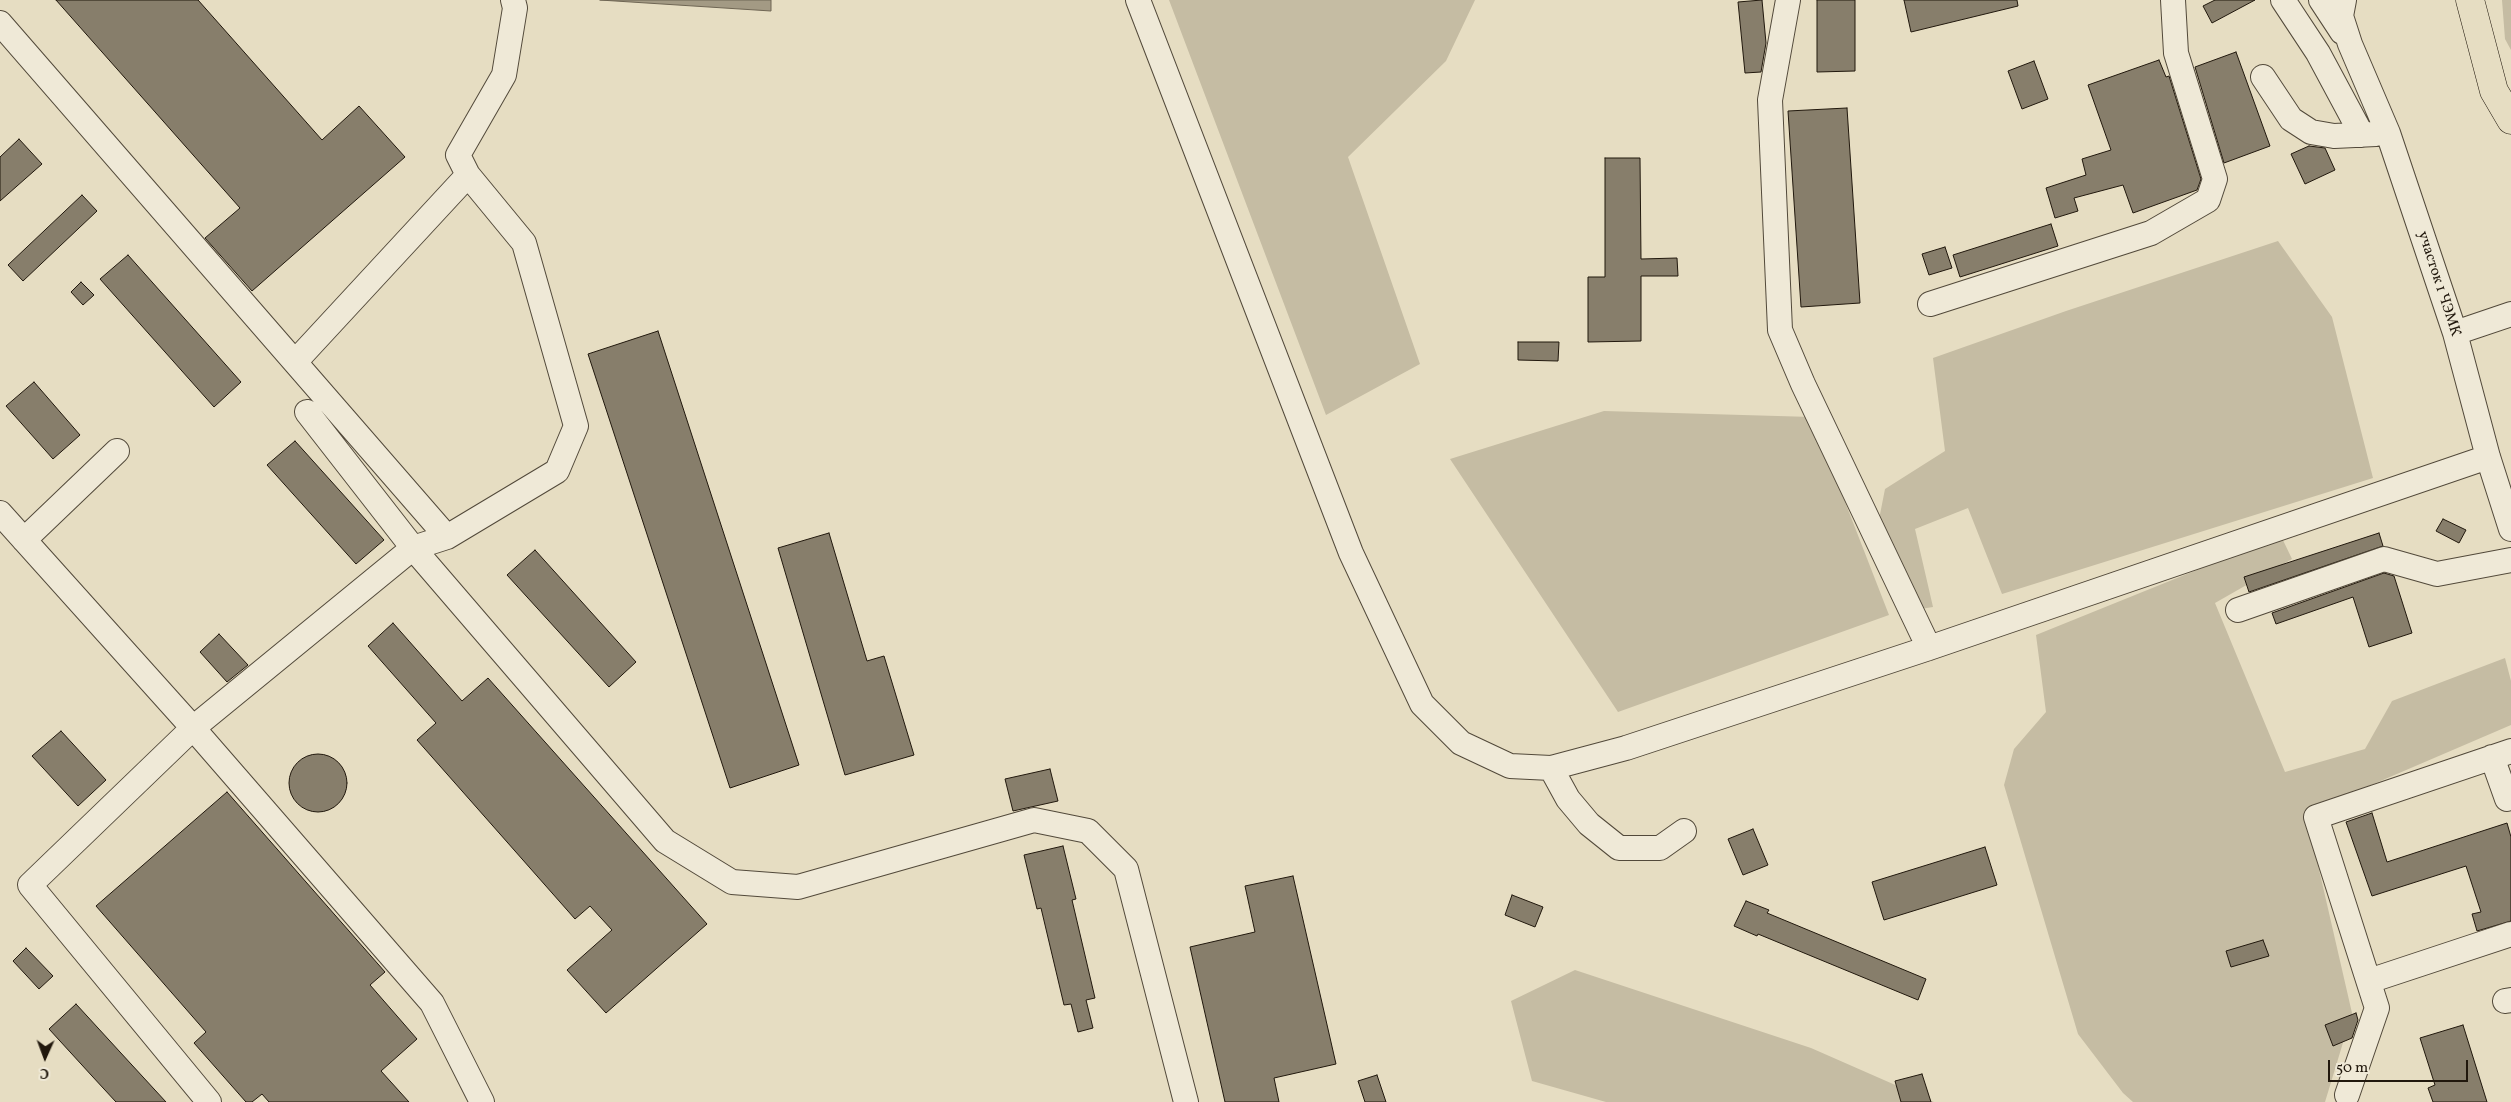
<!DOCTYPE html>
<html>
<head>
<meta charset="utf-8">
<style>
	body { margin:0 }
	#map { position:relative; width:2511px; height:1102px; overflow:hidden; background:#e6ddc2; font-family:Vollkorn,serif }
	canvas { display:block }
	.north { position:absolute; left:20px; top:1032px; width:50px; height:50px; -webkit-text-stroke:4px #efe9d7; paint-order:stroke; rotate:182deg; font-size:14px; font-weight:700; line-height:20px; text-align:center; color:#21180d }
	.north::after { content:''; display:block; margin:auto; width:18px; height:22px; background:#21180d; clip-path:polygon(50% 0,100% 100%,50% 72%,0 100%) }
	.scale { position:absolute; left:2328px; top:1060px; width:140px; height:22px; box-sizing:border-box; border:2px solid #21180d; border-top:0; padding-left:6px; font-size:15px; line-height:18px; white-space:nowrap; color:#21180d; -webkit-text-stroke:4px #efe9d7; paint-order:stroke }
</style>
</head>
<body>
<div id="map">
<canvas width="2511" height="1102"></canvas>
<div class="north">С</div>
<div class="scale">50 m</div>
</div>
<script>
const context = document.querySelector('canvas').getContext('2d');
context.lineJoin = 'round';
function paint(path, color) {
  context.fillStyle = color;
  context.fill(path, 'evenodd');
}
function shape(rows) {
  const path = new Path2D();
  for (const r of rows) {
    if (r.length === 3) {
      path.moveTo(r[0] + r[2], r[1]);
      path.arc(r[0], r[1], r[2], 0, 2 * Math.PI);
      continue;
    }
    path.moveTo(r[0], r[1]);
    for (let i = 2; i < r.length; i += 2) path.lineTo(r[i], r[i + 1]);
  }
  return path;
}
function strokePath(path, color, width, dash) {
  context.strokeStyle = color;
  context.lineWidth = width;
  context.lineCap = dash ? 'butt' : 'round';
  context.setLineDash(dash || []);
  context.stroke(path);
}
function drawText(font, color, halo, rows, align = 'center') {
  context.font = font + ' Vollkorn,serif';
  context.lineWidth = 5;
  context.setLineDash([]);
  context.textBaseline = 'middle';
  context.strokeStyle = halo;
  context.fillStyle = color;
  for (const [text, x, y, turn = 0] of rows) {
    context.save();
    context.translate(x, y);
    context.rotate((+turn || 0) * Math.PI / 180);
    context.textAlign = isNaN(turn) ? turn : align;
    if (halo) context.strokeText(text, 0, 0);
    context.fillText(text, 0, 0);
    context.restore();
  }
}
const green = shape([
	[1169,0,1475,0,1446,61,1348,157,1420,364,1326,415],
	[2502,0,2511,0,2511,50,2505,39],
	[2278,241,2332,317,2373,478,2002,594,1968,508,1915,529,1933,607,1901,612,1873,550,1885,489,1945,451,1933,358,2066,311],
	[1604,411,1812,417,1889,615,1618,712,1450,459],
	[2281,536,2292,559,2215,603,2285,772,2365,749,2392,701,2505,658,2511,681,2511,725,2306,813,2352,1013,2325,1102,2133,1102,2123,1093,2078,1034,2004,785,2014,749,2046,712,2036,635],
	[1575,970,1811,1048,1934,1102,1606,1102,1532,1081,1511,1001]
]);
const water = shape([
	[600,0,771,0,771,11,600,0]
]);
const building = shape([
	[56,0,198,0,322,140,359,106,405,157,252,291,205,238,240,208,56,0],
	[1762,0,1766,43,1761,72,1745,73,1738,2,1762,0],
	[1817,0,1855,0,1855,71,1817,72,1817,0],
	[1904,0,2017,0,2018,6,1911,32,1904,0],
	[2215,0,2255,0,2212,23,2203,6,2215,0],
	[2236,52,2270,146,2224,163,2195,67,2236,52],
	[2159,60,2166,77,2169,76,2201,179,2197,190,2133,213,2123,185,2074,198,2078,211,2055,218,2046,188,2086,175,2082,159,2111,150,2088,85,2159,60],
	[2034,61,2048,99,2022,109,2008,71,2034,61],
	[1847,108,1860,303,1801,307,1788,111,1847,108],
	[19,139,42,164,0,201,0,157,19,139],
	[2309,146,2325,148,2335,170,2305,184,2291,154,2309,146],
	[1605,158,1640,158,1641,259,1677,258,1678,276,1641,276,1641,341,1588,342,1588,277,1605,277,1605,158],
	[82,195,97,211,23,281,8,265,82,195],
	[2051,224,2058,246,1960,277,1953,255,2051,224],
	[1945,247,1952,268,1929,275,1922,254,1945,247],
	[128,255,241,382,214,407,100,279,128,255],
	[81,282,94,295,83,305,71,292,81,282],
	[658,331,799,765,730,788,588,354,658,331],
	[1518,342,1559,342,1558,361,1518,360,1518,342],
	[34,382,80,435,53,459,6,406,34,382],
	[295,441,384,540,356,564,267,465,295,441],
	[2443,519,2466,530,2459,543,2436,531,2443,519],
	[829,533,867,661,884,656,914,755,845,775,778,548,829,533],
	[2379,533,2383,546,2249,592,2244,577,2379,533],
	[535,550,636,662,609,687,507,575,535,550],
	[2384,573,2394,576,2412,633,2369,647,2353,597,2276,624,2272,613,2384,573],
	[393,623,462,701,488,678,707,924,606,1013,567,970,612,930,590,906,575,919,417,740,436,723,368,646,393,623],
	[219,634,248,665,227,682,200,652,219,634],
	[61,731,106,780,78,806,32,756,61,731],
	[318,783,29],
	[1050,769,1058,801,1013,811,1005,779,1050,769],
	[227,792,385,972,370,985,417,1039,381,1071,409,1102,269,1102,262,1094,252,1102,246,1102,194,1043,206,1032,96,906,227,792],
	[2372,813,2387,862,2507,823,2511,837,2511,921,2477,931,2472,914,2481,912,2466,866,2372,896,2346,822,2372,813],
	[1753,829,1768,865,1743,875,1728,839,1753,829],
	[1063,846,1076,899,1072,900,1095,998,1086,1000,1093,1028,1078,1032,1071,1004,1064,1005,1041,908,1037,909,1024,855,1063,846],
	[1985,847,1997,885,1884,920,1872,882,1985,847],
	[1293,876,1336,1064,1274,1078,1279,1102,1225,1102,1190,947,1255,932,1245,886,1293,876],
	[1512,895,1543,907,1535,927,1505,915,1512,895],
	[1746,901,1769,910,1767,913,1926,979,1918,1000,1758,934,1757,936,1734,926,1746,901],
	[2263,940,2269,956,2231,967,2226,951,2263,940],
	[26,948,53,976,39,989,13,961,26,948],
	[76,1004,120,1052,166,1102,116,1102,92,1076,49,1029,76,1004],
	[2356,1013,2358,1020,2352,1038,2333,1046,2325,1025,2356,1013],
	[2463,1025,2487,1102,2433,1102,2428,1088,2435,1085,2420,1038,2463,1025],
	[1922,1074,1931,1102,1901,1102,1895,1081,1922,1074],
	[1377,1075,1386,1102,1365,1102,1358,1081,1377,1075]
]);
const minor = shape([
	[1138,0,1351,553,1422,704,1461,743,1510,766,1551,768,1568,799,1589,824,1619,848,1660,848,1684,831],
	[1788,0,1770,100,1780,330,1803,384,1929,648],
	[2283,0,2318,53,2362,135],
	[2321,0,2342,32],
	[2344,0,2341,16,2350,44,2388,133,2455,333,2488,457,2511,529],
	[0,23,447,537],
	[2263,77,2291,119,2311,132,2334,136,2376,134],
	[1930,304,2151,233,2208,200,2215,179,2176,53,2173,0],
	[2455,333,2511,314],
	[295,362,468,175],
	[307,412,413,548,665,841,732,882,798,887,1034,820,1088,831,1126,869,1186,1102],
	[0,513,193,728,413,548,447,537,557,471,576,426,524,243,468,175,458,155,504,75,515,8,513,0],
	[24,540,117,451],
	[2238,610,2384,559,2437,574,2511,560],
	[2492,757,2507,799,2511,797],
	[1551,768,1626,748,1929,648,2488,457],
	[2369,981,2511,934],
	[2505,1001,2511,1000],
	[2347,1095,2377,1008,2316,817,2511,751],
	[209,1102,30,885,193,728,432,1003,482,1102]
]);
const major = shape([
	[2470,0,2494,91,2511,120]
]);
const streetNames = [
	["участок 1 ЧЭМК",2438,284,72]
];
paint(green, '#c5bca3');
paint(water, '#a39a84');
strokePath(water, '#6f6654', 1);
paint(building, '#877e6b');
strokePath(building, '#21180d', 1);
strokePath(minor, '#52493a', 26);
strokePath(major, '#21180d', 29);
strokePath(minor, '#efe9d7', 24);
strokePath(major, '#e6ddc2', 28);
drawText('15px', '#21180d', '#efe9d7', streetNames);
</script>
</body>
</html>
